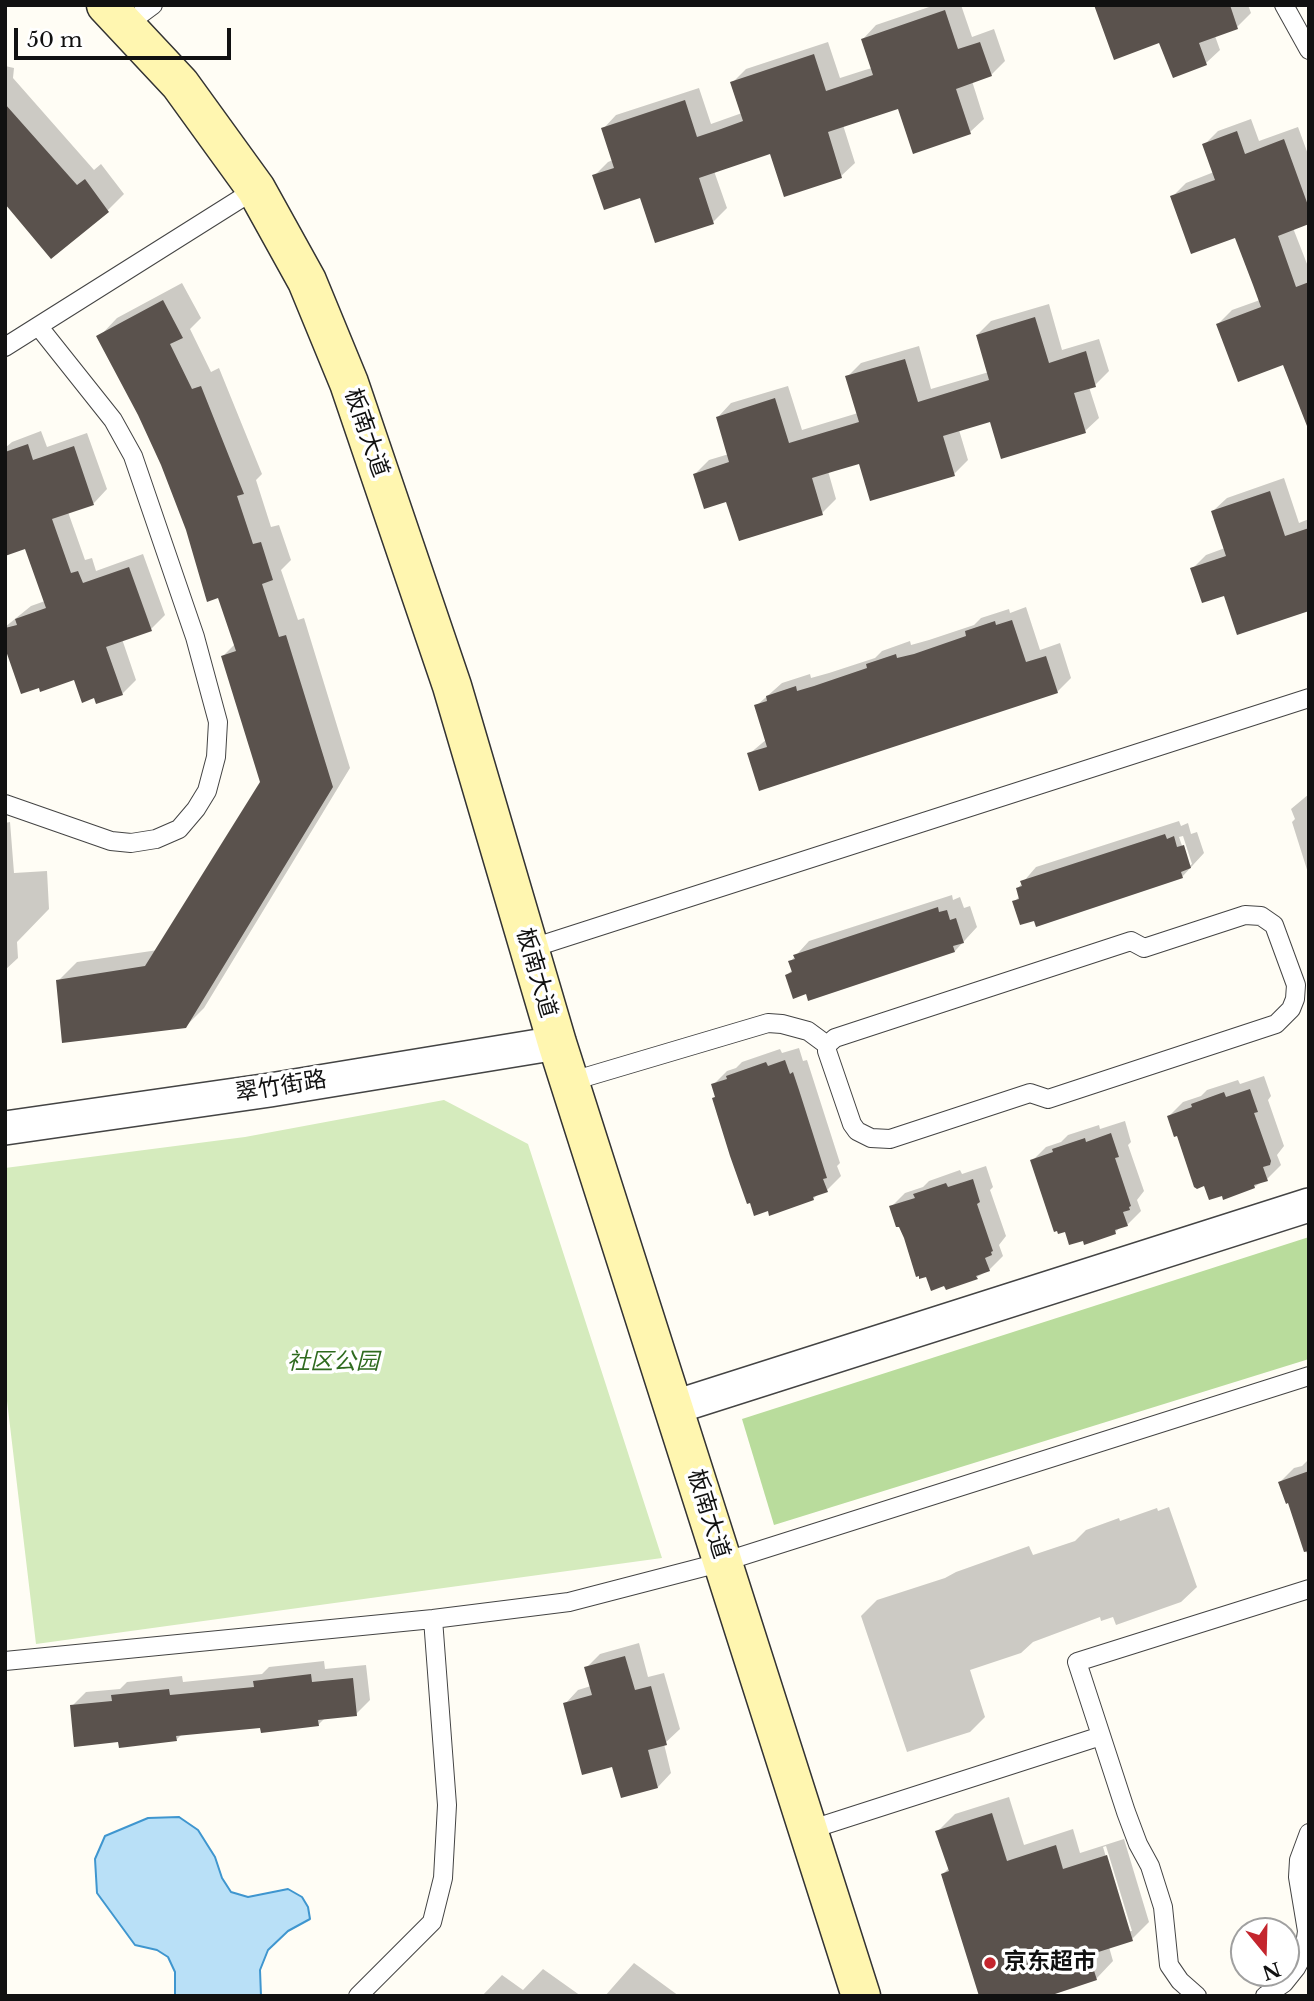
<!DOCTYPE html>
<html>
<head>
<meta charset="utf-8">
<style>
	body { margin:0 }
	#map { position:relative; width:1314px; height:2001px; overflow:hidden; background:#fffdf5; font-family:"Libre Baskerville",serif }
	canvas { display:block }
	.frame { position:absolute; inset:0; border:7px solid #111; pointer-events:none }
	.north { position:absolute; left:1230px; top:1917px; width:70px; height:70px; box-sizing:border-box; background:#fff; border:2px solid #a0a0a0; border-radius:50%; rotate:161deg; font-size:19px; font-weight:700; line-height:28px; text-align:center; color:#111 }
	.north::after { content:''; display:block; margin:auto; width:24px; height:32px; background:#c4262e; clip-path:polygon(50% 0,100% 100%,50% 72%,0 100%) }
	.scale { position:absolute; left:14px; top:28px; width:217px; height:32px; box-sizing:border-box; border:4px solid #111; border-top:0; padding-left:9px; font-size:21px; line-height:24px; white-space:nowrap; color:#111; -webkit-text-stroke:5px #fff; paint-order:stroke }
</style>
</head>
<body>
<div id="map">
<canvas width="1314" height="2001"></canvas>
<div class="frame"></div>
<div class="north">N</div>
<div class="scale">50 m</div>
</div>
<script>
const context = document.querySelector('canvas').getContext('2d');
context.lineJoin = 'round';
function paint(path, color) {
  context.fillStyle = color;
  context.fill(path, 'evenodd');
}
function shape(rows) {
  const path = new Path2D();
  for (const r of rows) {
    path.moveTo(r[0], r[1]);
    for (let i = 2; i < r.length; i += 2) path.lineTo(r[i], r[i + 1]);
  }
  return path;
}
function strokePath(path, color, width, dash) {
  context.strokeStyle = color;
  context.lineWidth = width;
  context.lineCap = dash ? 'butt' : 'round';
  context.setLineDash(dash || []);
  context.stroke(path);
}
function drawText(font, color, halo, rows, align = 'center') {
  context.font = font + ' "Libre Baskerville","Noto Sans SC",serif';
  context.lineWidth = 7;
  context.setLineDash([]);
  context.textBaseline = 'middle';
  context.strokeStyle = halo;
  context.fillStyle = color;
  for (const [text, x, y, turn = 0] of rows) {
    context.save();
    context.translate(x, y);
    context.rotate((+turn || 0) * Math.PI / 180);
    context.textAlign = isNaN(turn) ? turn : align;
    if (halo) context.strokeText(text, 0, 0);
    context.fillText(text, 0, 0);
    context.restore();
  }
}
const green = shape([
	[444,1100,528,1144,662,1558,36,1644,5,1384,5,1168,245,1137]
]);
const forest = shape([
	[1309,1237,1309,1359,774,1525,742,1419]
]);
const water = shape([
	[179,1817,198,1830,215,1857,222,1878,231,1892,248,1897,288,1889,302,1897,308,1907,310,1919,288,1931,268,1950,260,1970,261,1996,175,1996,175,1972,168,1957,157,1950,135,1945,97,1893,95,1859,105,1836,148,1818,179,1817]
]);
const shadow = shape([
	[935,5,961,5,972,37,994,29,1005,61,991,75,972,81,984,119,970,132,899,107,843,125,855,163,841,176,771,152,714,171,727,208,713,222,594,176,608,162,613,160,603,129,616,115,699,88,711,124,742,113,732,83,746,69,828,42,840,78,865,70,872,68,863,39,876,25],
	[1096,5,1248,5,1251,13,1237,27,1215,36,1220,50,1206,63,1174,76,1161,40],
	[5,66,14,68,13,78,94,170,101,164,124,194,108,210,51,256,5,202],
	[1251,119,1259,141,1298,127,1309,157,1309,222,1293,228,1309,269,1309,393,1284,362,1218,324,1232,310,1260,300,1237,236,1172,197,1186,183,1214,172,1204,145,1218,131],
	[182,283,201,318,190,329,211,372,219,368,262,474,256,480,271,527,279,525,291,560,281,570,298,620,304,618,350,768,204,1008,186,1026,58,981,77,962,158,950,262,782,223,656,235,644,219,596,187,530,163,464,140,414,99,337,117,318],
	[1049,304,1062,350,1099,339,1109,371,1095,385,1089,387,1099,418,1085,431,991,420,959,430,968,460,954,474,860,462,828,471,836,499,822,513,727,500,695,474,709,460,729,454,718,417,731,403,788,386,802,430,858,413,847,377,861,363,919,346,931,389,989,372,977,335,991,321],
	[41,431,47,447,87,433,107,489,94,503,68,512,85,560,92,558,96,571,143,554,165,615,151,629,122,639,136,680,122,694,95,696,75,678,5,643,5,627,31,606,45,601,5,477,5,448,12,442],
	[1284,478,1299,523,1309,519,1309,609,1225,594,1192,569,1206,555,1225,548,1213,511,1227,498],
	[1026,607,1040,650,1060,643,1071,678,1057,692,749,754,767,739,756,706,782,683,810,674,811,678,829,673,875,658,882,651,910,641,911,645,929,640,974,625,981,618,1009,609,1010,613],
	[1309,794,1309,876,1292,822,1295,819,1291,809],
	[1179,821,1181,826,1188,823,1191,834,1197,832,1204,853,1182,877,1035,918,1014,902,1020,896,1018,888,1036,867],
	[1183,836,1192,864,1189,866,1179,837],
	[10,822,14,873,47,871,49,909,17,942,18,958,5,970,5,823],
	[952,895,953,900,960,897,964,908,970,906,977,927,955,951,807,992,787,975,793,969,790,962,809,941],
	[799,1048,803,1061,807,1060,840,1163,837,1166,841,1176,827,1190,819,1193,813,1199,717,1095,713,1085,727,1071,736,1068,742,1062,780,1049,782,1053],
	[1264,1076,1271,1096,1268,1100,1284,1146,1277,1155,1281,1165,1267,1179,1254,1187,1205,1184,1169,1116,1183,1102,1201,1096,1207,1090,1238,1080,1240,1084],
	[1125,1121,1131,1142,1128,1145,1144,1191,1137,1200,1141,1211,1127,1225,1121,1227,1115,1232,1032,1161,1046,1147,1061,1142,1068,1135,1099,1125,1100,1129],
	[986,1166,993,1187,990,1190,1006,1236,999,1245,1003,1256,989,1270,977,1277,905,1237,891,1207,905,1193,923,1187,929,1181,960,1170,962,1174],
	[1308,1460,1309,1460,1309,1560,1289,1501,1280,1482,1294,1468,1302,1466],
	[1169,1507,1197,1587,1181,1602,1116,1625,1113,1617,1101,1621,1100,1617,1033,1642,1021,1653,970,1670,985,1717,970,1732,907,1752,861,1616,877,1600,945,1578,956,1572,1029,1546,1033,1555,1075,1541,1086,1530,1119,1518,1120,1521,1157,1508,1158,1511],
	[639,1643,648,1677,664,1673,680,1729,664,1744,671,1773,658,1787,613,1765,565,1704,578,1690,591,1686,586,1668,600,1654],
	[324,1661,325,1669,366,1665,370,1700,356,1714,325,1718,318,1725,262,1726,182,1734,176,1740,120,1740,72,1706,86,1692,120,1689,127,1682,182,1676,183,1682,262,1674,269,1667],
	[1009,1797,1024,1845,1073,1829,1080,1853,1124,1839,1149,1922,1132,1939,1109,1947,1113,1961,1096,1979,1052,1993,1056,1996,981,1996,943,1874,949,1868,937,1832,955,1814],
	[1106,1846,1132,1931,1128,1931,1103,1847],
	[634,1963,679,1996,605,1996],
	[543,1969,581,1996,482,1996,502,1975,523,1990]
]);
const building = shape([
	[1094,5,1230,5,1238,29,1199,43,1207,65,1173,78,1159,43,1114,60],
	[945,10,958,49,980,42,992,76,956,89,971,134,913,154,898,109,828,132,842,178,784,197,770,154,699,178,714,224,655,243,640,198,604,210,592,175,614,168,601,128,685,100,697,137,721,129,743,121,730,82,814,54,826,91,850,83,873,75,861,39],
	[5,104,77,185,85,179,109,212,51,259,5,204],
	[1237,131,1245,154,1284,139,1309,208,1309,224,1278,236,1296,287,1309,282,1309,425,1307,426,1283,365,1238,382,1216,324,1261,307,1253,285,1235,238,1191,254,1170,196,1215,180,1202,144],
	[163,300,183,338,170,344,192,389,201,386,244,494,237,496,253,544,261,542,273,580,262,584,279,637,286,635,333,787,186,1028,62,1043,56,980,145,966,260,782,221,656,236,651,218,598,207,602,186,530,161,465,138,415,96,336],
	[1035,317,1049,363,1086,351,1096,387,1074,393,1086,433,1001,459,990,422,943,436,955,476,870,501,859,464,835,471,812,478,823,515,739,541,726,502,704,509,693,474,729,462,716,417,775,398,789,443,859,422,845,376,905,359,918,402,989,380,976,335],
	[28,444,33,460,74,446,94,505,52,519,71,573,78,571,83,583,129,567,152,631,106,647,123,695,96,704,94,698,82,703,74,680,40,692,39,688,21,694,5,648,5,628,17,625,15,619,46,608,25,549,5,556,5,452],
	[1270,491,1285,536,1309,528,1309,611,1237,635,1224,596,1202,603,1190,568,1226,556,1211,511],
	[1012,620,1026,662,1046,656,1058,693,759,791,747,753,767,747,754,705,767,701,766,696,796,686,797,691,814,686,867,668,866,664,896,654,897,658,914,654,966,636,965,631,995,621,996,625],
	[1165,834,1167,839,1174,836,1177,847,1184,845,1191,868,1181,872,1183,878,1036,927,1034,921,1020,925,1012,901,1019,899,1016,888,1022,886,1020,881],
	[938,907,939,912,947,910,950,920,956,918,964,943,953,946,955,952,808,1001,806,994,793,999,785,975,792,972,788,961,795,959,793,955],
	[785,1060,790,1074,793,1072,799,1090,827,1178,823,1179,828,1192,813,1197,814,1200,769,1216,768,1211,754,1216,750,1203,747,1204,730,1156,712,1098,715,1097,711,1084,727,1079,726,1076,766,1062,768,1066],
	[1250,1089,1258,1112,1254,1113,1271,1161,1270,1165,1263,1167,1268,1181,1254,1185,1255,1188,1223,1200,1222,1196,1209,1200,1204,1186,1197,1189,1194,1187,1177,1136,1174,1137,1167,1116,1192,1107,1191,1104,1224,1092,1226,1097],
	[1111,1133,1119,1157,1115,1158,1131,1206,1129,1207,1130,1210,1123,1212,1128,1226,1115,1230,1116,1234,1084,1245,1083,1241,1069,1245,1065,1232,1058,1234,1057,1231,1054,1232,1030,1160,1053,1152,1052,1149,1085,1138,1086,1142],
	[973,1179,980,1202,977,1204,993,1251,991,1252,992,1255,985,1258,990,1271,976,1276,978,1279,946,1290,944,1286,931,1291,926,1277,919,1279,919,1276,916,1277,904,1238,899,1227,896,1227,889,1206,915,1198,913,1194,946,1183,948,1187],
	[1309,1471,1309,1551,1304,1552,1288,1503,1286,1504,1278,1482],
	[625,1656,635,1690,651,1686,667,1745,648,1750,658,1788,621,1798,612,1767,582,1775,563,1703,592,1695,584,1667],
	[311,1674,312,1682,353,1678,357,1716,318,1720,319,1726,261,1733,260,1728,176,1736,177,1741,119,1748,118,1742,74,1747,70,1705,112,1701,111,1695,169,1689,170,1695,254,1687,253,1681],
	[992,1813,1007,1861,1056,1845,1063,1869,1107,1855,1133,1941,1089,1955,1097,1980,1049,1996,979,1996,941,1874,949,1871,935,1831]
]);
const service = shape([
	[1284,5,1309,50],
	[126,25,153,5],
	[5,347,256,189],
	[5,804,111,841,131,843,156,839,179,829,196,809,207,791,216,757,218,722,195,637,133,456,113,420,39,327],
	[1245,915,1261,916,1274,925,1296,985,1295,999,1291,1009,1276,1024,1048,1099,1030,1093,890,1139,871,1138,857,1131,852,1124,827,1051,827,1045,835,1038,1131,941,1144,948,1245,915],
	[529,949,1309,698],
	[569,1082,768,1023,782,1024,808,1031,827,1045],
	[5,1661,433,1619,569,1602,723,1562,1309,1376],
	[809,1830,1101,1736],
	[358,1996,432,1922,443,1878,447,1805,433,1619],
	[1197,1996,1180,1981,1169,1965,1163,1907,1150,1866,1138,1844,1126,1812,1077,1662,1309,1589],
	[1265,1996,1284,1983,1296,1968,1304,1953,1307,1931,1298,1877,1299,1860,1309,1833]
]);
const minor = shape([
	[5,1128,270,1090,557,1043],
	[675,1407,1309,1205]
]);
const secondary = shape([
	[106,5,180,84,256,189,307,281,349,383,452,686,557,1043,861,1996]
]);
const markers = [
	[990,1963,7,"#c4262e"]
];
const streetNames = [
	["板南大道",366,433,71],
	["板南大道",536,973,74],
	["翠竹街路",281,1087,-9],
	["板南大道",708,1514,73]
];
const parkNames = [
	["社区公园",333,1363]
];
const poiNames = [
	["京东超市",1004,1963]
];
paint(green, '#d5ebbd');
paint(forest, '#b9dc9c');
paint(water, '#b9e0f7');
strokePath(water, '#3f96cf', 2);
paint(shadow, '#0003');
paint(building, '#5a524d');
strokePath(service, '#444', 20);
strokePath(minor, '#444', 36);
strokePath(secondary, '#333', 41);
strokePath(service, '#fff', 18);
strokePath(minor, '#fff', 33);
strokePath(secondary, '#fff6b0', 38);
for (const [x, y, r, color] of markers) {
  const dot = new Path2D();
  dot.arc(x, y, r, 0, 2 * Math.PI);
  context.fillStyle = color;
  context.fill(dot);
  strokePath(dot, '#fff', 2.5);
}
drawText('23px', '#111', '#fff', streetNames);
drawText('italic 23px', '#2f6b1f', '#fff', parkNames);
drawText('bold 23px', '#111', '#fff', poiNames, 'left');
</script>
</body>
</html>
